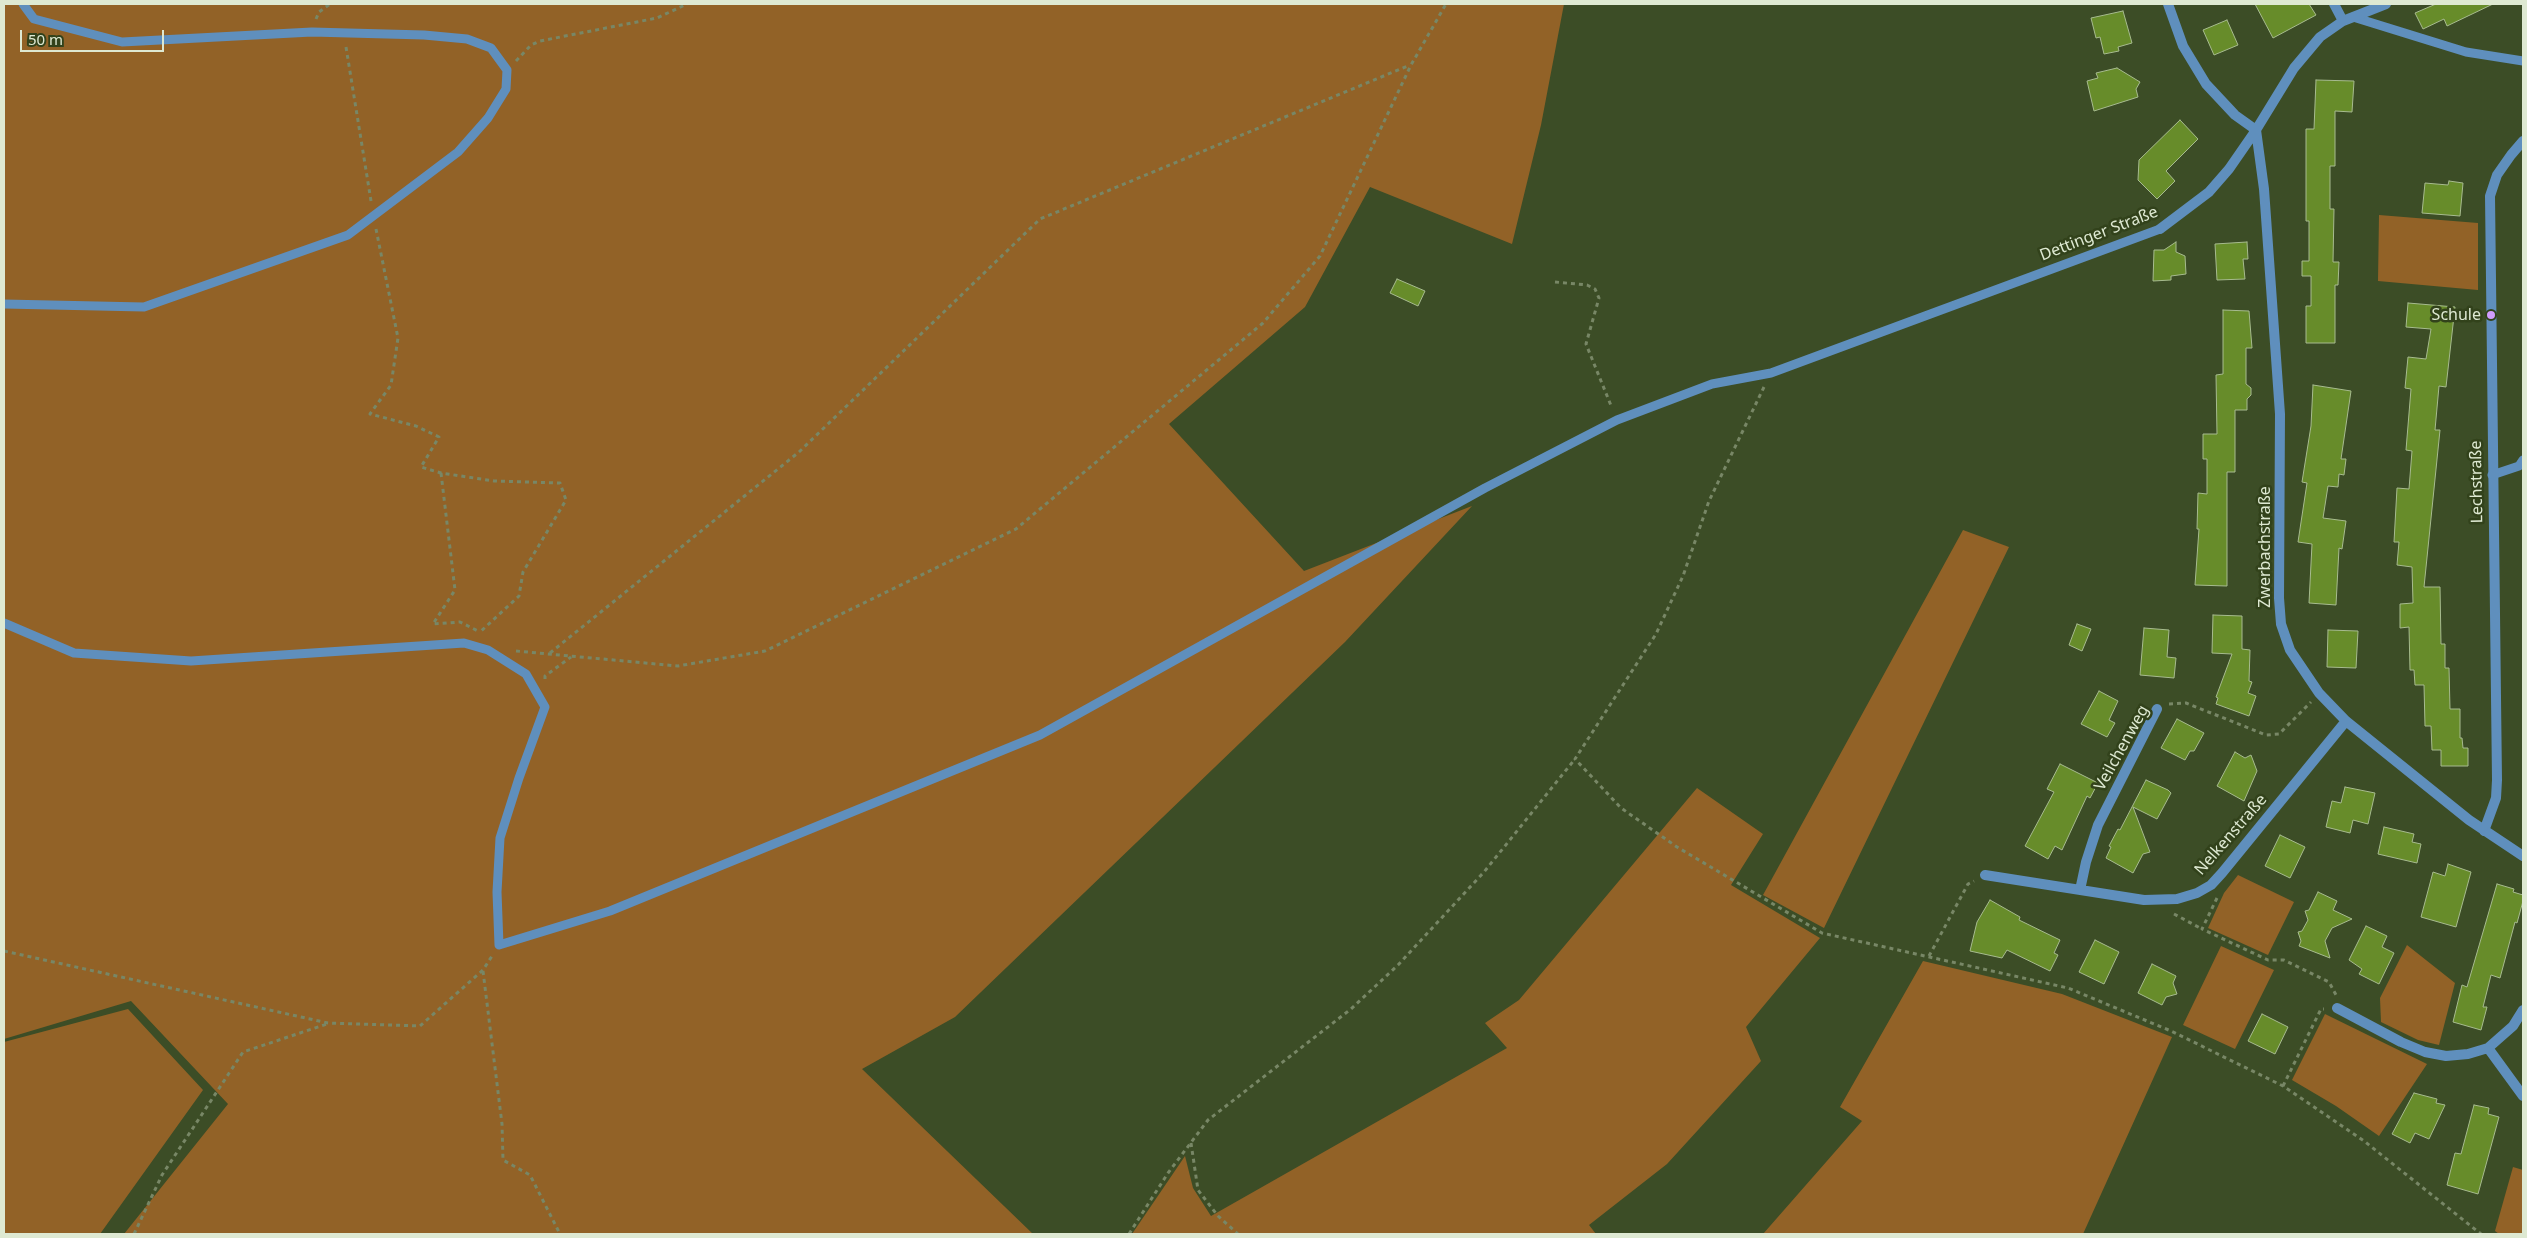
<!DOCTYPE html>
<html>
<head>
<meta charset="utf-8">
<style>
	body { margin:0 }
	#map { position:relative; width:2527px; height:1238px; overflow:hidden; background:#3c4d26; font-family:"Noto Sans",sans-serif }
	canvas { display:block }
	.frame { position:absolute; inset:0; border:5px solid #dee9d2; pointer-events:none }
	.scale { position:absolute; left:20px; top:30px; width:144px; height:22px; box-sizing:border-box; border:2px solid #dee9d2; border-top:0; padding-left:6px; font-size:15px; line-height:18px; white-space:nowrap; color:#dee9d2; -webkit-text-stroke:4px #32421b; paint-order:stroke }
</style>
</head>
<body>
<div id="map">
<canvas width="2527" height="1238"></canvas>
<div class="frame"></div>
<div class="scale">50 m</div>
</div>
<script>
const context = document.querySelector('canvas').getContext('2d');
context.lineJoin = 'round';
function paint(path, color) {
  context.fillStyle = color;
  context.fill(path, 'evenodd');
}
function shape(rows) {
  const path = new Path2D();
  for (const r of rows) {
    path.moveTo(r[0], r[1]);
    for (let i = 2; i < r.length; i += 2) path.lineTo(r[i], r[i + 1]);
  }
  return path;
}
function strokePath(path, color, width, dash) {
  context.strokeStyle = color;
  context.lineWidth = width;
  context.lineCap = dash ? 'butt' : 'round';
  context.setLineDash(dash || []);
  context.stroke(path);
}
function drawText(font, color, halo, rows, align = 'center') {
  context.font = font + ' "Noto Sans",sans-serif';
  context.lineWidth = 5;
  context.setLineDash([]);
  context.textBaseline = 'middle';
  context.strokeStyle = halo;
  context.fillStyle = color;
  for (const [text, x, y, turn = 0] of rows) {
    context.save();
    context.translate(x, y);
    context.rotate((+turn || 0) * Math.PI / 180);
    context.textAlign = isNaN(turn) ? turn : align;
    if (halo) context.strokeText(text, 0, 0);
    context.fillText(text, 0, 0);
    context.restore();
  }
}
const green = shape([
	[4,4,1564,4,1541,125,1512,244,1370,187,1305,307,1169,424,1304,571,1472,506,1345,642,955,1017,862,1069,1033,1234,124,1234,228,1104,131,1001,4,1039],
	[2379,215,2478,223,2478,290,2378,281],
	[1963,530,2009,547,1824,928,1763,895],
	[1697,788,1763,834,1731,885,1820,938,1746,1027,1761,1061,1667,1164,1589,1225,1596,1234,1132,1234,1185,1156,1193,1188,1211,1216,1507,1048,1485,1023,1519,1000],
	[2238,875,2294,902,2268,955,2208,928,2224,893],
	[2407,945,2455,983,2439,1045,2418,1040,2381,1022,2380,998],
	[2221,946,2274,970,2235,1049,2183,1025],
	[1923,961,2062,994,2172,1037,2083,1234,1763,1234,1862,1121,1840,1107],
	[128,1009,203,1090,100,1234,4,1234,4,1042],
	[2325,1014,2427,1064,2379,1136,2336,1106,2292,1080],
	[2513,1167,2523,1170,2523,1234,2499,1234,2495,1231]
]);
const building = shape([
	[2255,4,2309,4,2316,15,2273,38,2255,4],
	[2436,4,2493,4,2447,26,2444,19,2423,29,2415,13,2436,4],
	[2123,11,2132,43,2118,47,2119,51,2104,54,2100,37,2096,38,2091,18,2123,11],
	[2227,20,2238,45,2214,55,2203,30,2227,20],
	[2117,68,2140,82,2136,89,2138,97,2094,111,2087,81,2098,78,2096,73,2117,68],
	[2316,80,2354,81,2352,112,2335,111,2335,166,2330,166,2330,209,2334,209,2333,262,2339,262,2338,285,2335,285,2335,343,2306,343,2306,306,2311,306,2311,276,2302,276,2302,261,2309,261,2309,221,2306,221,2306,129,2314,129,2316,80],
	[2180,120,2198,139,2166,171,2175,181,2157,199,2138,180,2139,160,2180,120],
	[2449,181,2463,183,2460,216,2422,213,2425,183,2448,185,2449,181],
	[2176,242,2176,252,2185,256,2186,274,2171,276,2171,280,2153,281,2154,250,2164,250,2176,242],
	[2247,242,2248,259,2243,259,2245,279,2217,280,2215,244,2247,242],
	[1397,279,1425,291,1418,306,1390,293,1397,279],
	[2408,303,2455,307,2446,387,2439,386,2435,430,2440,430,2424,587,2440,587,2441,644,2445,644,2445,668,2449,668,2450,709,2460,709,2460,738,2462,738,2463,748,2468,748,2468,766,2441,766,2441,750,2432,750,2431,726,2425,726,2424,685,2415,685,2414,670,2410,670,2409,627,2400,628,2400,604,2413,603,2412,567,2397,565,2399,542,2394,542,2397,488,2409,489,2412,451,2406,450,2411,389,2405,388,2408,357,2426,359,2431,329,2406,327,2408,303],
	[2223,310,2249,311,2252,348,2246,348,2246,384,2251,388,2251,395,2247,399,2247,410,2235,410,2235,472,2227,472,2227,586,2195,585,2199,529,2197,529,2198,493,2207,494,2207,459,2203,459,2203,434,2217,434,2216,375,2223,374,2223,310],
	[2313,385,2351,391,2341,459,2346,459,2344,475,2339,474,2338,487,2328,486,2323,518,2346,521,2342,549,2339,548,2336,605,2309,603,2312,544,2298,542,2307,483,2302,482,2311,426,2313,385],
	[2213,615,2242,616,2242,649,2250,650,2249,681,2252,682,2248,693,2256,696,2249,716,2216,704,2218,698,2216,697,2232,654,2212,653,2213,615],
	[2077,624,2091,629,2082,651,2069,645,2077,624],
	[2144,628,2169,630,2167,657,2176,658,2174,678,2140,675,2144,628],
	[2328,630,2358,631,2356,668,2327,667,2328,630],
	[2099,691,2118,701,2109,720,2115,723,2107,737,2081,724,2099,691],
	[2177,719,2204,733,2194,751,2190,751,2185,760,2161,748,2177,719],
	[2235,752,2245,758,2251,755,2257,771,2244,801,2217,786,2235,752],
	[2060,764,2098,783,2090,798,2087,796,2062,850,2055,846,2048,859,2025,846,2054,792,2047,789,2060,764],
	[2146,780,2168,790,2171,793,2157,819,2133,807,2150,852,2143,854,2133,873,2106,858,2111,847,2109,846,2118,829,2120,830,2146,780],
	[2345,787,2375,793,2368,824,2353,820,2350,833,2326,827,2332,801,2341,803,2345,787],
	[2384,827,2414,834,2412,842,2421,844,2417,863,2378,854,2384,827],
	[2280,835,2305,847,2290,878,2265,866,2280,835],
	[2448,864,2471,872,2456,927,2421,917,2433,872,2445,876,2448,864],
	[2497,884,2514,889,2513,892,2523,895,2523,901,2517,923,2515,922,2500,978,2491,975,2483,1007,2487,1007,2481,1030,2453,1022,2462,985,2467,987,2497,884],
	[2318,892,2337,901,2333,910,2352,919,2332,928,2325,941,2330,958,2299,946,2301,941,2298,932,2302,931,2308,920,2305,911,2309,910,2318,892],
	[1990,900,2020,917,2019,920,2060,940,2054,953,2058,955,2050,971,2007,950,2002,958,1970,951,1977,922,1990,900],
	[2366,926,2387,936,2382,947,2394,953,2379,984,2359,974,2362,969,2349,960,2366,926],
	[2095,940,2119,952,2104,984,2079,972,2095,940],
	[2152,964,2176,976,2173,983,2177,994,2166,997,2162,1005,2138,993,2152,964],
	[2262,1014,2288,1027,2275,1054,2248,1041,2262,1014],
	[2414,1093,2437,1099,2436,1103,2445,1105,2429,1139,2415,1133,2410,1143,2392,1134,2414,1093],
	[2474,1105,2489,1108,2488,1114,2499,1117,2478,1194,2447,1185,2455,1153,2461,1154,2474,1105]
]);
const path = shape([
	[316,19,319,12,330,4],
	[346,47,371,201],
	[516,61,531,45,540,41,657,18,687,4],
	[376,229,398,338,391,385,370,414,416,426,439,437,421,467,441,473,494,481,560,483,566,500,523,572,519,596,479,633],
	[1555,282,1587,285,1595,289,1599,298,1586,344,1612,408],
	[1764,387,1709,501,1683,576,1656,634,1575,759,1621,808,1677,847,1822,933,2068,988,2171,1031,2283,1086,2364,1141,2481,1234],
	[441,473,455,590,433,624,460,622,478,631],
	[516,651,678,666,765,651,1016,529,1263,323,1320,256,1411,65,1446,4],
	[550,653,799,452,1040,219,1410,65],
	[545,679,545,676,571,657],
	[2169,704,2186,703,2266,735,2279,734,2311,702],
	[2217,898,2202,929,2268,960,2284,960,2329,982,2336,995],
	[2174,914,2202,929],
	[4,951,328,1023,420,1026,483,970,492,956],
	[1929,956,1968,884,1974,881],
	[483,971,502,1124,503,1160,530,1175,560,1234],
	[2283,1086,2321,1009,2324,1009],
	[1191,1143,1198,1190,1218,1216,1238,1234],
	[134,1234,162,1175,243,1052,327,1024],
	[1129,1234,1168,1173,1208,1120,1351,1009,1398,965,1484,872,1575,759]
]);
const lane = shape([
	[2353,17,2466,52,2523,61],
	[4,304,144,307,348,235,458,152,488,118,506,89,507,70,491,48,467,39,424,35,312,32,122,42,34,19,23,4],
	[2492,475,2519,466,2523,460],
	[4,623,74,653,191,661,464,643,488,650,526,674,545,707,519,778,500,838,497,892,499,945,610,911,1040,735,1485,488,1617,420,1712,384,1771,373,2160,229]
]);
const street = shape([
	[2168,4,2183,46,2206,84,2235,115,2256,130,2264,189,2280,414,2279,598,2281,624,2290,650,2319,693,2346,721,2469,820,2523,856],
	[2334,4,2343,21],
	[2160,229,2209,192,2229,169,2256,130,2294,68,2320,37,2343,21,2386,4],
	[2484,831,2496,798,2497,780,2490,196,2497,175,2511,155,2523,141],
	[1985,875,2144,900,2177,899,2197,893,2211,885,2222,873,2346,721],
	[2080,890,2086,862,2098,825,2157,709],
	[2337,1008,2401,1042,2425,1052,2446,1056,2468,1054,2488,1048,2513,1026,2523,1010],
	[2488,1048,2523,1096]
]);
const markers = [
	[2491,315,5,"#d19dfe"]
];
const streetNames = [
	["Dettinger Straße",2099,234,-21],
	["Lechstraße",2477,482,-91],
	["Zwerbachstraße",2265,547,-90],
	["Veilchenweg",2122,748,-61],
	["Nelkenstraße",2231,835,-49]
];
const poiNames = [
	["Schule",2481,315]
];
paint(green, '#926227');
paint(building, '#678c2a');
strokePath(building, '#a7bb8f', 1);
strokePath(path, '#788766', 3, [4, 4]);
strokePath(lane, '#5f8fbd', 9);
strokePath(street, '#5f8fbd', 10);
for (const [x, y, r, color] of markers) {
  const dot = new Path2D();
  dot.arc(x, y, r, 0, 2 * Math.PI);
  context.fillStyle = color;
  context.fill(dot);
  strokePath(dot, '#32421b', 2);
}
drawText('16px', '#dee9d2', '#32421b', streetNames);
drawText('16px', '#dee9d2', '#32421b', poiNames, 'right');
</script>
</body>
</html>
